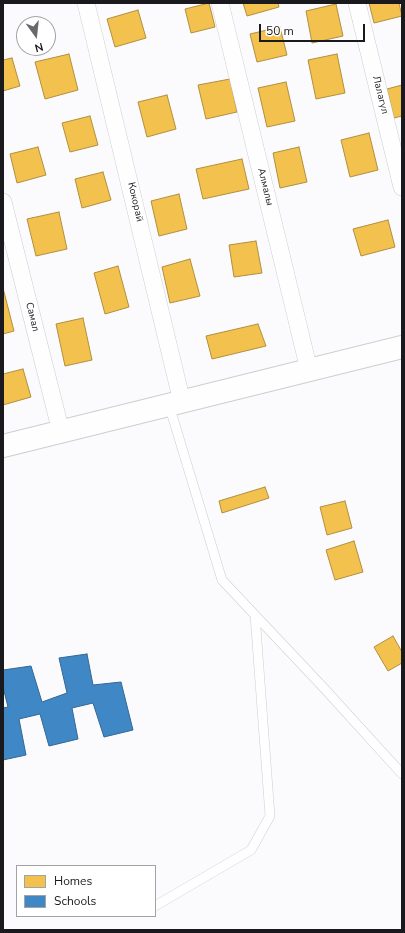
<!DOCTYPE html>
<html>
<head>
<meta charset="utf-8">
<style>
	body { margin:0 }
	#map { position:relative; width:405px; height:933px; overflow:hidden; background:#fbfafd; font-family:"Nunito Sans",sans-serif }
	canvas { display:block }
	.frame { position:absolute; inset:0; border:4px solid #1a191d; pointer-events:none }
	.legend { position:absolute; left:16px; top:865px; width:140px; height:52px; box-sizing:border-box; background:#fff; border:1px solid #a3a3a5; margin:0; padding:5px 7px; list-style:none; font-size:12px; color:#1a191d }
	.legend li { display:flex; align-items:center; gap:8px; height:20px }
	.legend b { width:20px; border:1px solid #a3a3a5 }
	.north { position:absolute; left:16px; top:16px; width:40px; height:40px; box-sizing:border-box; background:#fff; border:1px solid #a3a3a5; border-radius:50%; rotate:165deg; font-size:11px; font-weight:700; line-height:16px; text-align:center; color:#1a191d }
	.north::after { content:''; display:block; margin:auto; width:14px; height:18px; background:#69686b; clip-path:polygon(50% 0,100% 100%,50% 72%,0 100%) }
	.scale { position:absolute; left:259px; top:24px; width:106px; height:18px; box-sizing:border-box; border:2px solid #1a191d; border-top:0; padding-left:5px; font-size:12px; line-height:14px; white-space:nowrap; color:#1a191d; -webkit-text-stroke:3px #fff; paint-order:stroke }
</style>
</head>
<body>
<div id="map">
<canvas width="405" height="933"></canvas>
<div class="frame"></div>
<ul class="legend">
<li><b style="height:11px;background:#f2c14e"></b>Homes</li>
<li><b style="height:11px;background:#3f88c5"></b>Schools</li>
</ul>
<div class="north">N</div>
<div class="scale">50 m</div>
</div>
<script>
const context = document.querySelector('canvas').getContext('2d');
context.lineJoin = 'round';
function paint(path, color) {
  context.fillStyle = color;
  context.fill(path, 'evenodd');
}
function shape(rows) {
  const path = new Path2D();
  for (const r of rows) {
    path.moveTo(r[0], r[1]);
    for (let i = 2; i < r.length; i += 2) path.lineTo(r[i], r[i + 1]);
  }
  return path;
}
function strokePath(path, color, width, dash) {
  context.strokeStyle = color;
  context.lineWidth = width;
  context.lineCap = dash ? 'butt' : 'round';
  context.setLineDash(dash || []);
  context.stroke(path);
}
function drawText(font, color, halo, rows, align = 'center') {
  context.font = font + ' "Nunito Sans",sans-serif';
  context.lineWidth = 4;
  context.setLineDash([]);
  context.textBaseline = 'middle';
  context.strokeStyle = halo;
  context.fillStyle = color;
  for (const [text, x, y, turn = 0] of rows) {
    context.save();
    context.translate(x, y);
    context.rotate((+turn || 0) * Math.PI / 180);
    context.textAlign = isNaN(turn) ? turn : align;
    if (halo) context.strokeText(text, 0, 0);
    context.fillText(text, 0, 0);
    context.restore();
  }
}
const homes = shape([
	[209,3,215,27,191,33,185,9,209,3],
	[243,3,278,3,279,7,247,16,243,3],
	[369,3,399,3,402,16,374,23,369,3],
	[336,4,343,36,312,43,306,11,336,4],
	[138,10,146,38,115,47,107,19,138,10],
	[280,27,287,55,257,62,250,34,280,27],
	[69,54,78,90,45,99,35,62,69,54],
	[337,54,345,93,316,99,308,60,337,54],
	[12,58,20,86,3,91,3,60,12,58],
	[230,79,237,112,206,119,198,85,230,79],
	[286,82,295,121,267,127,258,88,286,82],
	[402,85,402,116,394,118,387,89,402,85],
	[167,95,176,129,147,137,138,102,167,95],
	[90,116,98,145,70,152,62,123,90,116],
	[369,133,378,170,350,177,341,140,369,133],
	[38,147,46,175,17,183,10,154,38,147],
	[299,147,307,182,280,188,273,153,299,147],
	[242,159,249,189,203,199,196,169,242,159],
	[103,172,111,200,82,208,75,179,103,172],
	[179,194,187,229,159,236,151,201,179,194],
	[59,212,67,249,36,256,27,219,59,212],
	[388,220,395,247,361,256,353,229,388,220],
	[256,241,262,273,234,277,229,245,256,241],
	[190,259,200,296,170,303,162,267,190,259],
	[118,266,129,307,105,314,94,273,118,266],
	[3,288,14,331,3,334,3,288],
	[83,318,92,360,65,366,56,324,83,318],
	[258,324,266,346,212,359,206,336,258,324],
	[23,369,31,397,3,405,3,374,23,369],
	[265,487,269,498,222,513,219,501,265,487],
	[345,501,352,528,327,535,320,507,345,501],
	[354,541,363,572,335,580,326,550,354,541],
	[393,636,402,652,402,663,388,671,374,647,393,636]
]);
const schools = shape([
	[87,654,93,685,121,682,133,730,104,737,93,703,72,708,78,739,49,746,40,714,19,719,26,755,3,760,3,708,8,707,3,687,3,670,31,666,42,702,67,693,59,658,87,654]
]);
const lane = shape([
	[169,405,222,580,322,686,402,774],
	[155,906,251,850,270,816,255,615]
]);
const street = shape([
	[86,3,182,402],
	[220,3,309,370],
	[357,3,402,187],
	[3,202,61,432]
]);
const secondary = shape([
	[3,446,402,347]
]);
const streetNames = [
	["Лалагул",380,95,76],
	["Алмалы",265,187,76],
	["Кокорай",135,202,77],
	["Самал",32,317,76]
];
paint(homes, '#f2c14e');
strokePath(homes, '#b18f3f', 1);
paint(schools, '#3f88c5');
strokePath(schools, '#346793', 1);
strokePath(lane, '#cecdd1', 10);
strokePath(street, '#cecdd1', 18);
strokePath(secondary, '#cecdd1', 24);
strokePath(lane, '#fefeff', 9);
strokePath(street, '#fefeff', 17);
strokePath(secondary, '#fefeff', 22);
drawText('10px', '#1a191d', '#fff', streetNames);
</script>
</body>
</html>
